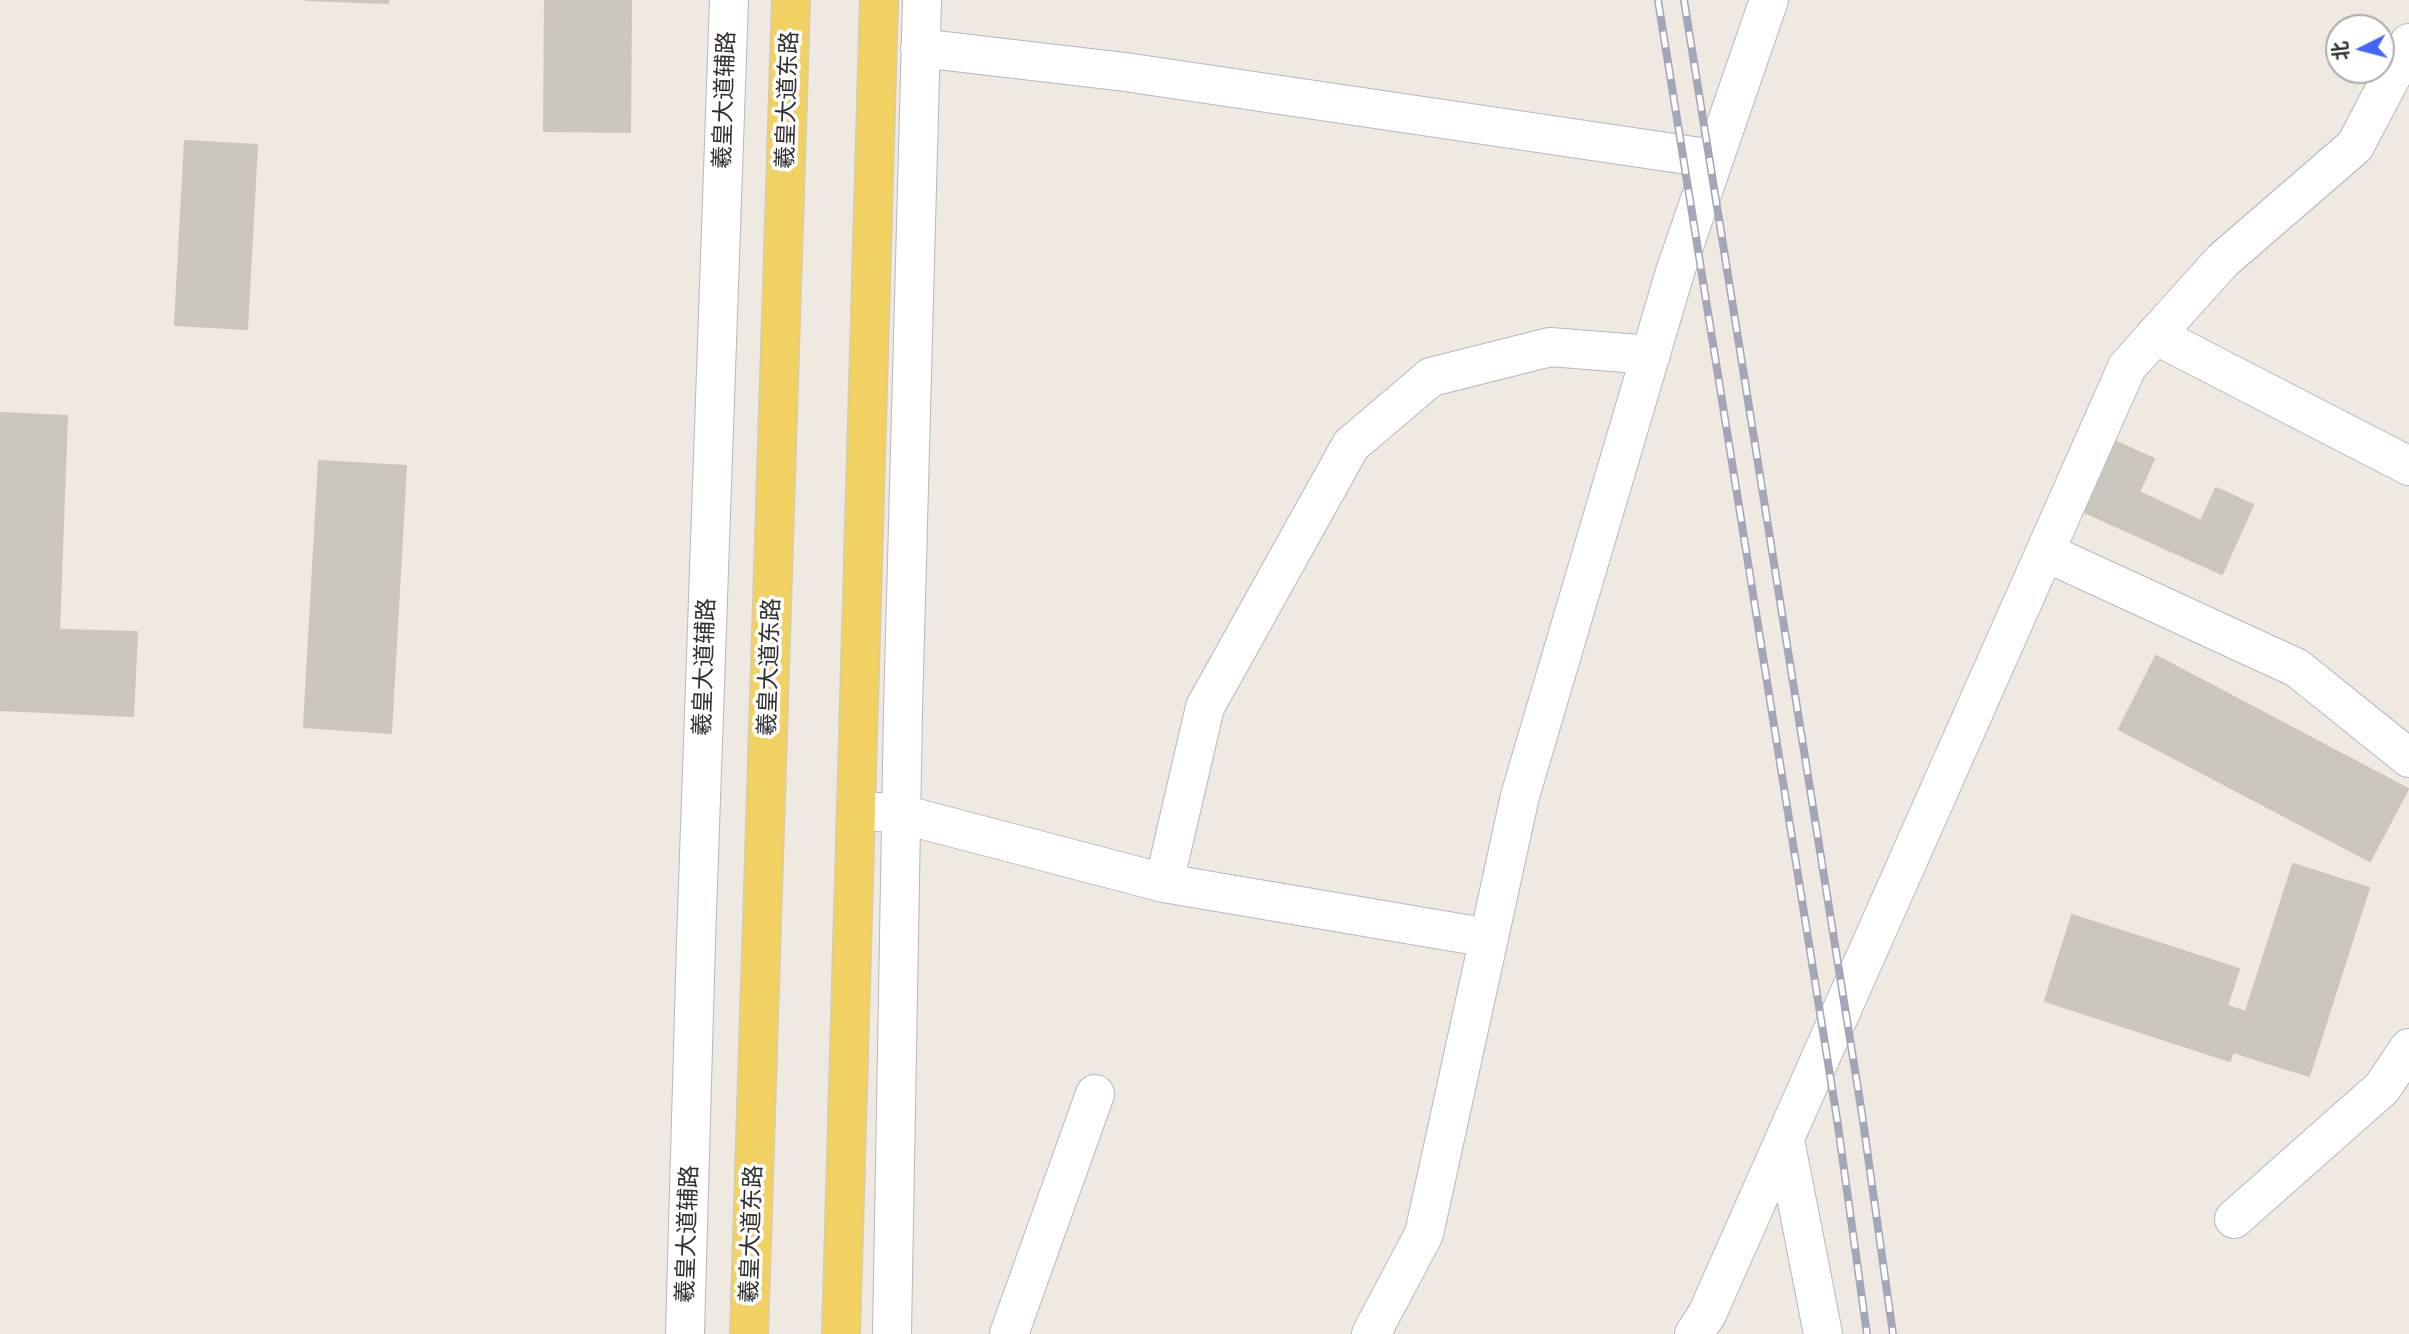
<!DOCTYPE html>
<html>
<head>
<meta charset="utf-8">
<style>
	body { margin:0 }
	#map { position:relative; width:2409px; height:1334px; overflow:hidden; background:#efe9e1; font-family:Karla,"Noto Sans SC",sans-serif }
	canvas { display:block }
	.north { position:absolute; left:2325px; top:14px; width:70px; height:70px; box-sizing:border-box; background:#fff; border:2px solid #ababab; border-radius:50%; rotate:264deg; font-size:19px; font-weight:700; line-height:28px; text-align:center; color:#2e2e2e }
	.north::after { content:''; display:block; margin:auto; width:24px; height:32px; background:#4264fb; clip-path:polygon(50% 0,100% 100%,50% 72%,0 100%) }
</style>
</head>
<body>
<div id="map">
<canvas width="2409" height="1334"></canvas>
<div class="north">北</div>
</div>
<script>
const context = document.querySelector('canvas').getContext('2d');
context.lineJoin = 'round';
function paint(path, color) {
  context.fillStyle = color;
  context.fill(path, 'evenodd');
}
function shape(rows) {
  const path = new Path2D();
  for (const r of rows) {
    path.moveTo(r[0], r[1]);
    for (let i = 2; i < r.length; i += 2) path.lineTo(r[i], r[i + 1]);
  }
  return path;
}
function strokePath(path, color, width, dash) {
  context.strokeStyle = color;
  context.lineWidth = width;
  context.lineCap = dash ? 'butt' : 'round';
  context.setLineDash(dash || []);
  context.stroke(path);
}
function drawText(font, color, halo, rows, align = 'center') {
  context.font = font + ' Karla,"Noto Sans SC",sans-serif';
  context.lineWidth = 7;
  context.setLineDash([]);
  context.textBaseline = 'middle';
  context.strokeStyle = halo;
  context.fillStyle = color;
  for (const [text, x, y, turn = 0] of rows) {
    context.save();
    context.translate(x, y);
    context.rotate((+turn || 0) * Math.PI / 180);
    context.textAlign = isNaN(turn) ? turn : align;
    if (halo) context.strokeText(text, 0, 0);
    context.fillText(text, 0, 0);
    context.restore();
  }
}
const building = shape([
	[306,0,388,0,388,3,306,0],
	[545,0,631,0,630,132,544,131,545,0],
	[185,141,257,145,247,329,175,325,185,141],
	[0,413,67,416,59,630,137,632,133,716,0,710,0,413],
	[2112,440,2154,459,2139,492,2201,521,2216,488,2253,505,2222,574,2080,510,2112,440],
	[319,461,406,466,391,733,304,727,319,461],
	[2156,656,2408,789,2370,861,2119,729,2156,656],
	[2293,864,2369,888,2309,1076,2233,1052,2293,864],
	[2072,915,2239,969,2227,1006,2246,1012,2230,1061,2045,1001,2072,915]
]);
const minor = shape([
	[920,48,1125,72,1714,159],
	[2155,335,2409,466],
	[2045,552,2297,668,2409,758],
	[878,812,901,814,1164,883,1489,938],
	[1164,883,1205,707,1351,445,1431,377,1550,347,1651,355],
	[1785,1140,1823,1334],
	[2234,1219,2382,1088,2409,1048],
	[685,1334,696,941,729,0],
	[892,1334,903,711,922,0],
	[1009,1334,1095,1094],
	[1371,1334,1424,1234,1520,796,1675,272,1769,0],
	[1694,1334,1707,1314,2127,367,2222,261,2355,146,2409,43]
]);
const major = shape([
	[749,1334,791,0],
	[841,1334,879,0]
]);
const rail = shape([
	[1658,0,1837,1119,1867,1334],
	[1684,0,1862,1114,1893,1334]
]);
const streetNames = [
	["羲皇大道辅路",725,100,-88],
	["羲皇大道东路",788,100,-88],
	["羲皇大道辅路",705,667,-88],
	["羲皇大道东路",770,667,-88],
	["羲皇大道辅路",688,1234,-88],
	["羲皇大道东路",752,1234,-88]
];
paint(building, '#cbc7bf');
strokePath(building, '#cbc5ba', 2);
strokePath(minor, '#b4b7c1', 40);
strokePath(major, '#c9c9c9', 40);
strokePath(minor, '#fff', 38);
strokePath(major, '#f2d163', 38);
strokePath(rail, '#a3a6b8', 8);
strokePath(rail, '#fff', 5, [16]);
drawText('23px', '#2e2e2e', '#fff', streetNames);
</script>
</body>
</html>
